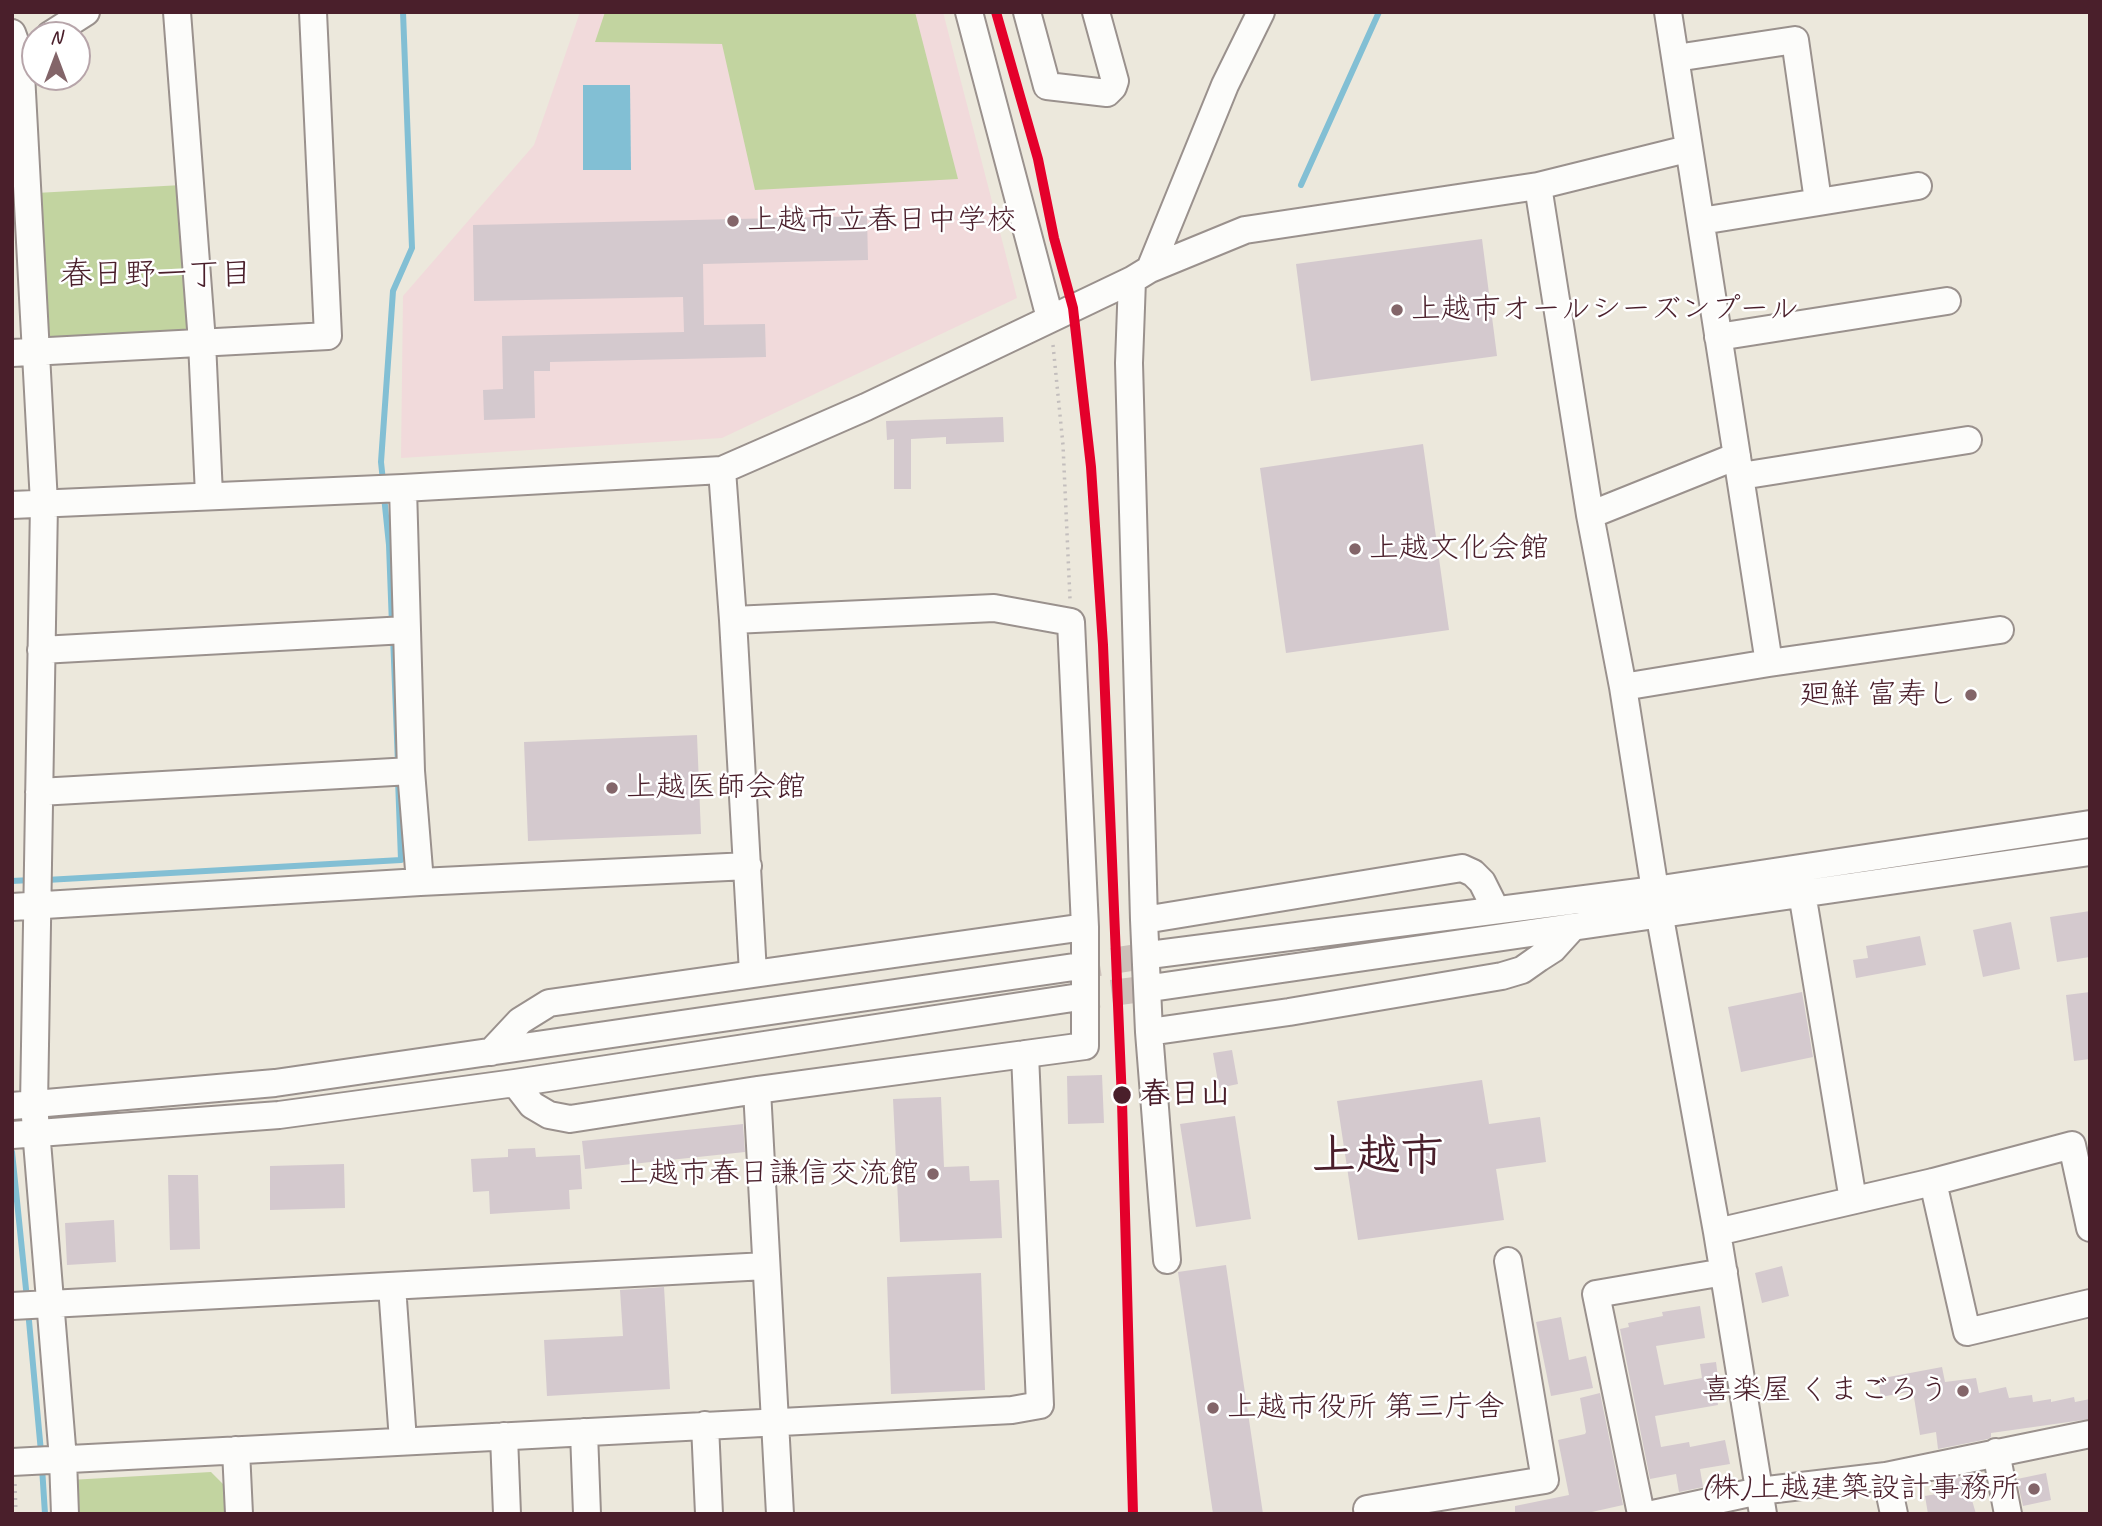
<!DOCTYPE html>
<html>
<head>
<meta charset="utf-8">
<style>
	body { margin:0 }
	#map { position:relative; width:2102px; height:1526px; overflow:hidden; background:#ece8dc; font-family:Caveat,sans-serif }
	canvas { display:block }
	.frame { position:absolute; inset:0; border:14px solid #4a1f2b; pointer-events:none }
	.north { position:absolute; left:21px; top:21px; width:70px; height:70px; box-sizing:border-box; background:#fff; border:2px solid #b7a5aa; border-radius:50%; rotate:0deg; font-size:19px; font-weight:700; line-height:28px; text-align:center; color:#4a1f2b }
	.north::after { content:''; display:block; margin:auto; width:24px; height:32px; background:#836569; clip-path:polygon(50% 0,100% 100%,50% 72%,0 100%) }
</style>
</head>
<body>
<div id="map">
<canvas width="2102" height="1526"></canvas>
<div class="frame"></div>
<div class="north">N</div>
</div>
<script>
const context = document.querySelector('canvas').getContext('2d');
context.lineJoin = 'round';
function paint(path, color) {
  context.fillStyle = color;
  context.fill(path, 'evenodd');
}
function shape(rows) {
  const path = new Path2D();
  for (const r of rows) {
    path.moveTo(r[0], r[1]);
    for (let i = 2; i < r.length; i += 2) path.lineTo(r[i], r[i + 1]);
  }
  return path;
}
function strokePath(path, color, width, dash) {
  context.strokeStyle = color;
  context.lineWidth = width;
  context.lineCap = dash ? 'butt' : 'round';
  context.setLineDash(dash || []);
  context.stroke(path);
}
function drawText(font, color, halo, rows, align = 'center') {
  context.font = font + ' Caveat,"Klee One",sans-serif';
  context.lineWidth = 5;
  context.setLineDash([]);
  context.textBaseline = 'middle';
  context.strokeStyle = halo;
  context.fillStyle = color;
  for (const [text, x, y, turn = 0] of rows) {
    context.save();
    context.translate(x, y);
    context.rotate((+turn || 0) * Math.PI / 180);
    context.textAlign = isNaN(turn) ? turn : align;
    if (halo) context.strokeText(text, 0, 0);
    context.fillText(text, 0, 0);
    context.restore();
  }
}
const built = shape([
	[580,12,943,12,1017,298,722,438,401,458,403,296,534,145]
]);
const green = shape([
	[605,12,915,12,958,179,755,190,722,44,595,42],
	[182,185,189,331,43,340,36,193],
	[211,1472,224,1485,225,1514,72,1514,70,1480]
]);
const water = shape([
	[583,85,630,85,631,170,583,170]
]);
const stream = shape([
	[1301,185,1379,12],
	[383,481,381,462,393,291,412,248,403,12],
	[384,496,389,545,392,625],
	[393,635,398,764],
	[46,880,401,860,398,779],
	[12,881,31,880],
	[12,1152,27,1299],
	[28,1310,41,1452],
	[42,1467,45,1514]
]);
const building = shape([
	[867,216,868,260,703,264,704,325,765,324,766,357,550,362,550,371,534,371,535,418,484,420,483,390,503,389,502,336,684,332,683,297,474,301,473,225],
	[1482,239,1497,356,1311,381,1296,264],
	[1003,417,1004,442,946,444,946,437,911,439,911,489,894,489,894,439,887,440,886,421],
	[1423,444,1449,630,1286,653,1260,468],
	[697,735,701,834,528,841,524,742],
	[2090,911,2090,957,2057,962,2050,917],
	[2011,922,2020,969,1983,977,1973,930],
	[1920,936,1926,965,1856,978,1853,960,1868,958,1866,946],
	[1802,992,1813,1057,1741,1072,1728,1007],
	[2090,992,2090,1059,2074,1061,2066,995],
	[1232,1050,1238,1084,1219,1088,1213,1053],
	[1102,1075,1104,1123,1068,1124,1067,1076],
	[1482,1080,1489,1124,1540,1117,1546,1162,1496,1169,1504,1220,1358,1240,1337,1101],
	[941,1097,944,1167,969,1166,970,1181,999,1180,1002,1238,900,1242,893,1099],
	[1235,1116,1251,1219,1196,1227,1180,1124],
	[743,1124,745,1152,585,1169,582,1141],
	[535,1148,536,1157,580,1155,582,1189,569,1190,570,1209,490,1214,489,1191,473,1192,471,1159,508,1157,508,1149],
	[344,1164,345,1208,270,1210,270,1166],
	[168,1175,198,1175,200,1249,170,1250],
	[114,1220,116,1262,67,1265,65,1223],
	[1226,1265,1263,1514,1213,1514,1178,1272],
	[1782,1266,1789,1296,1762,1303,1755,1273],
	[981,1273,985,1390,891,1394,887,1277],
	[664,1287,670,1389,547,1396,544,1340,623,1336,620,1290],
	[1700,1306,1705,1338,1656,1346,1664,1385,1702,1378,1700,1364,1716,1362,1719,1385,1715,1386,1718,1405,1655,1416,1661,1447,1689,1442,1690,1447,1725,1440,1730,1464,1700,1469,1703,1487,1679,1492,1676,1474,1650,1479,1620,1329,1629,1327,1628,1323,1663,1316,1662,1312],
	[1561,1317,1569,1360,1586,1356,1593,1388,1551,1396,1536,1322],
	[1942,1367,1945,1382,1976,1378,1979,1393,2006,1387,2009,1398,2032,1395,2033,1402,2051,1399,2051,1402,2074,1397,2075,1402,2090,1399,2090,1419,1991,1433,1991,1437,1988,1439,1938,1449,1936,1432,1920,1435,1913,1391,1881,1397,1878,1379],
	[1600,1393,1623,1505,1583,1514,1515,1514,1515,1506,1569,1495,1558,1440,1585,1434,1586,1432,1580,1398],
	[2046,1473,2051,1500,2023,1506,2017,1479],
	[1965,1476,1976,1514,1928,1514,1925,1496,1948,1492,1945,1480]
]);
const minorTunnel = shape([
	[1074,967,1157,954],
	[1073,998,1158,987]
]);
const path = shape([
	[1053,345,1063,445,1070,599],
	[15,1484,16,1514]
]);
const minor = shape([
	[177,12,202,342,209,495],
	[969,12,1050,318],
	[1027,12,1047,86,1107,93,1113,87,1115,81,1096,12],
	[1668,12,1769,663],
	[12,33,20,55,44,503,34,1105,63,1459,65,1514],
	[50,35,86,12],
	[1676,58,1795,40,1818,201],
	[1538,186,1590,515,1623,687,1655,890,1717,1232,1763,1514],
	[1701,221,1918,186],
	[1150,269,1225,85,1261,12],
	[1132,280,1129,363,1144,920,1149,1032,1167,1260],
	[1718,337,1947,301],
	[12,353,328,336,313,12],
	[722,470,733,620,753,973],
	[1741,476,1968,440],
	[403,488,411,771,420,882],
	[12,505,403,488,722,470,866,407,1132,280,1150,269,1245,230,1538,186,1687,149],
	[1590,515,1737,456],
	[41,650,406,630],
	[1623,687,1769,663,2000,630],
	[39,792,411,771],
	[1802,893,1853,1200],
	[12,907,420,882,748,866],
	[1144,920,1462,868,1473,873,1482,882,1496,910],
	[1157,954,1655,890,2090,824],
	[1158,987,2090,852],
	[1149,1032,1289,1012,1502,976,1522,970,1539,958,1553,949,1572,928],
	[491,1052,520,1021,549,1003,1085,927],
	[515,1083,532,1105,549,1115,570,1119,757,1090,1085,1046,1085,927,1071,622,994,608,733,620],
	[757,1090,780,1514],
	[12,1106,275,1083,1074,967],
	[12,1135,279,1115,515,1083,1073,998],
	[1933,1182,1967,1332,2090,1303],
	[1717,1232,1933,1182,2072,1145,2090,1228],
	[392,1286,403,1441],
	[12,1306,766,1266],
	[705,1425,709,1514],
	[584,1432,587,1514],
	[504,1436,507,1514],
	[236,1450,239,1514],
	[1996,1452,2008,1514],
	[12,1462,1012,1410,1040,1405,1025,1054],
	[1886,1476,1894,1514],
	[1367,1509,1545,1480,1508,1261],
	[1641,1514,1596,1294,1724,1272],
	[1653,1514,1759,1491,1886,1476,2090,1434]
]);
const rail1 = shape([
	[996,12,1038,159,1054,238,1073,308,1091,467,1103,645,1122,1101,1133,1514]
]);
const markers = [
	[733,221,7,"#836569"],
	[1397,310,7,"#836569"],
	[1355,549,7,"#836569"],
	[1971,695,7,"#836569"],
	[612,788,7,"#836569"],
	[1122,1095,10,"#4a1f2b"],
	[933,1174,7,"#836569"],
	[1963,1391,7,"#836569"],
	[1213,1408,7,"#836569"],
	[2034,1489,7,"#836569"]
];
const poiNames = [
	["上越市立春日中学校",747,221],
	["上越市オールシーズンプール",1411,310],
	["上越文化会館",1369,549],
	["廻鮮 富寿し",1957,695,"right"],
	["上越医師会館",626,788],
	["上越市春日謙信交流館",919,1174,"right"],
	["喜楽屋 くまごろう",1949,1391,"right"],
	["上越市役所 第三庁舎",1227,1408],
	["(株)上越建築設計事務所",2020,1489,"right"]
];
const stopNames = [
	["春日山",1140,1095]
];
const neighbourhoodNames = [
	["春日野一丁目",156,276]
];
const townNames = [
	["上越市",1378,1157]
];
paint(built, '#f1dadb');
paint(green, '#c2d4a0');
paint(water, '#82bfd4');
strokePath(stream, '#82bfd4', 6);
paint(building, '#d4c9ce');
strokePath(minorTunnel, '#ccc0b9', 26, [26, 13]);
strokePath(minor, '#9a918d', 30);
strokePath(path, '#c3bebd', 3.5, [2, 5]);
strokePath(minor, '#fcfcfa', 26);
strokePath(rail1, '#e4002b', 10);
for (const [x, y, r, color] of markers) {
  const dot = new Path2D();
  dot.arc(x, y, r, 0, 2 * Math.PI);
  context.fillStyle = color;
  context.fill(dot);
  strokePath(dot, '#fff', 2.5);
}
drawText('30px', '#4a1f2b', '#fff', poiNames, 'left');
drawText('bold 30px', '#4a1f2b', '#fff', stopNames, 'left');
drawText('32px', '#4a1f2b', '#fff', neighbourhoodNames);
drawText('bold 44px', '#4a1f2b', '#fff', townNames);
</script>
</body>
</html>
